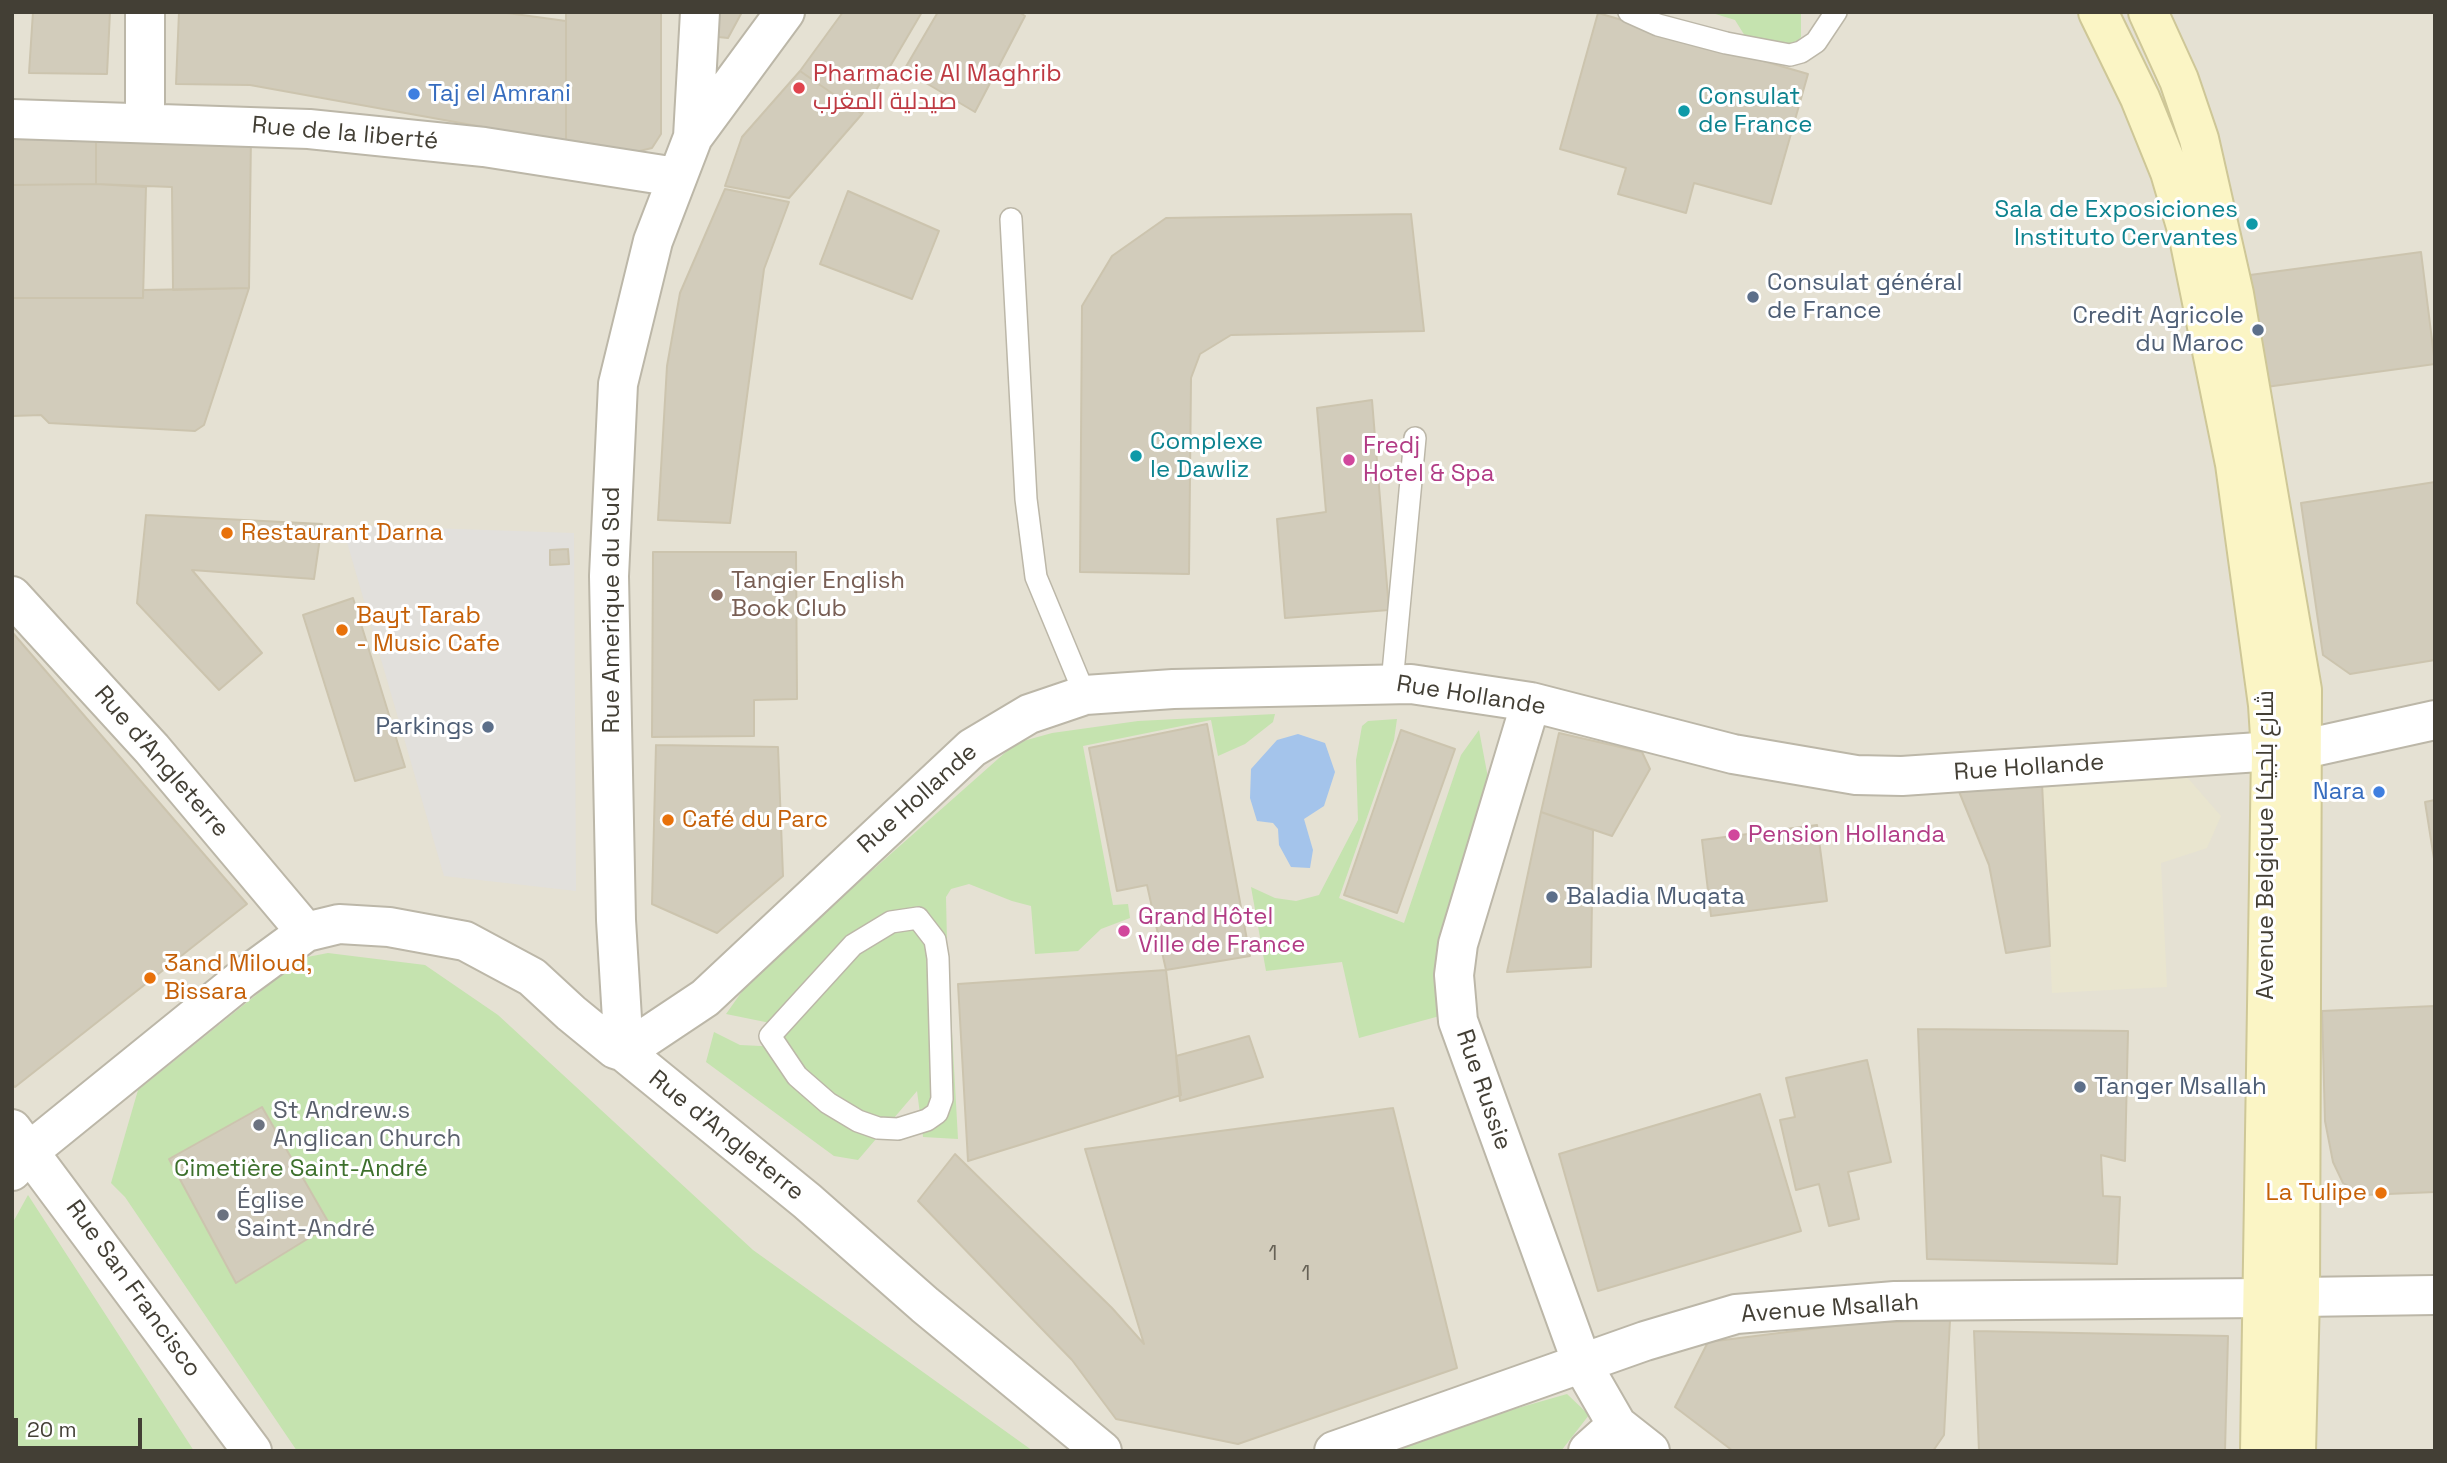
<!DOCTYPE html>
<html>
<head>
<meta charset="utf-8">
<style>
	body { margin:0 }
	#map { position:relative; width:2447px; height:1463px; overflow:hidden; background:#f1efe4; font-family:"Space Grotesk",sans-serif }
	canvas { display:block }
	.frame { position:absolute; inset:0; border:14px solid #433f35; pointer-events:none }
	.scale { position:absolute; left:14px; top:1418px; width:128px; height:32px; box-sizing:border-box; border:4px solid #433f35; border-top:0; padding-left:9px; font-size:21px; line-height:24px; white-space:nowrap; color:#433f35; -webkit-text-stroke:5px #fff; paint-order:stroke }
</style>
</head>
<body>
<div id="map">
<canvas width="2447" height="1463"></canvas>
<div class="frame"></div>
<div class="scale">20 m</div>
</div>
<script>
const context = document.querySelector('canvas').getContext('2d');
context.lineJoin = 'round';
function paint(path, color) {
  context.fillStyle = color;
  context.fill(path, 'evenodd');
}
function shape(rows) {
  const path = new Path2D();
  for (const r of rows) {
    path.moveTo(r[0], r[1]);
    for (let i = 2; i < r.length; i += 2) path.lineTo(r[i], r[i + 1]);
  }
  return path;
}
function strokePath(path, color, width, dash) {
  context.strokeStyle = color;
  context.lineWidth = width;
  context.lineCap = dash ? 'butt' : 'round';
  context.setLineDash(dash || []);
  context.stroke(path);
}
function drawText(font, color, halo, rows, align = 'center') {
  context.font = font + ' "Space Grotesk",Cairo,sans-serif';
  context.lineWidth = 6;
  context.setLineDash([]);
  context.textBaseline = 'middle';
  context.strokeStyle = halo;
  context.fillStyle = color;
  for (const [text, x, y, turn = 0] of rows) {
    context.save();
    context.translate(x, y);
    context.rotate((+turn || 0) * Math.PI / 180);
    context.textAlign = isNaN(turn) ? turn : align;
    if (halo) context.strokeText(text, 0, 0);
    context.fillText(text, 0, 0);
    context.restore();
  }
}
const residential = shape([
	[12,12,2435,12,2435,1451,12,1451]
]);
const education = shape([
	[2187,777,2221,816,2207,848,2161,863,2167,987,2052,993,2042,783]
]);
const green = shape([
	[1709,12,1801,12,1801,37,1791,47,1745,36,1735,20],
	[1275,714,1273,722,1245,744,1218,756,1211,720,1083,746,1113,905,1128,904,1130,918,1101,929,1078,951,1035,954,1031,906,1012,901,969,884,951,889,946,897,947,942,958,1139,923,1137,917,1091,858,1160,834,1156,706,1062,714,1032,740,1045,782,1047,785,1026,726,1014,753,976,1016,743,1052,733,1138,721],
	[1397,719,1394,740,1339,898,1404,923,1461,755,1479,730,1489,783,1447,1014,1359,1038,1342,962,1266,971,1251,887,1275,898,1296,901,1319,895,1358,820,1356,760,1362,726,1368,721],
	[328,953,425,965,498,1015,753,1250,1033,1451,297,1451,125,1197,111,1183,138,1090,302,958],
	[28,1195,194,1451,12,1451,12,1224],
	[1567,1394,1589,1415,1561,1451,1368,1451]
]);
const parking = shape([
	[342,525,574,533,576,891,444,876]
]);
const water = shape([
	[1298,734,1325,743,1335,772,1324,806,1304,819,1313,850,1310,868,1291,867,1279,845,1278,829,1273,823,1257,821,1250,798,1251,769,1277,740]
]);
const building = shape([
	[33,12,110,12,107,74,29,73,33,12],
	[179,12,500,12,566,21,566,142,250,85,176,84,179,12],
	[566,12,661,12,661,134,652,148,627,154,566,142,566,12],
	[718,12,742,12,728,38,718,37,718,12],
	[843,12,922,12,862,114,800,71,843,12],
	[938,12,1019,12,1025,16,975,112,904,70,938,12],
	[1598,13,1808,74,1771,204,1694,183,1686,213,1618,194,1626,168,1560,149,1598,13],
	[800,71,862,114,789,198,725,186,742,137,800,71],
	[96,133,96,184,12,185,12,134,96,133],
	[96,133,251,135,249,288,173,290,172,187,96,184,96,133],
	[96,184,146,187,143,298,12,298,12,185,96,184],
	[725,189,789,202,764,269,730,523,658,520,667,366,680,293,725,189],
	[848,191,939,231,912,299,820,264,848,191],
	[1411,214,1424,331,1231,335,1200,354,1191,378,1189,574,1080,572,1082,306,1112,256,1166,218,1411,214],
	[2421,252,2435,364,2266,387,2250,275,2421,252],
	[249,288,204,425,195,431,49,423,41,415,12,416,12,298,143,298,143,290,249,288],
	[1372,400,1389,610,1285,618,1277,519,1326,512,1317,408,1372,400],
	[2435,482,2435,660,2350,674,2323,655,2301,503,2435,482],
	[146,515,322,524,314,579,192,570,262,653,219,690,137,603,146,515],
	[568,549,569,564,550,565,550,550,568,549],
	[653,552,796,552,797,699,754,700,754,736,652,737,653,552],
	[353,598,405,767,355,781,303,615,353,598],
	[12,632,247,904,15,1087,12,1084,12,632],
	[1207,724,1250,956,1166,970,1147,885,1117,891,1089,748,1207,724],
	[1401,730,1455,749,1397,913,1344,895,1401,730],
	[1559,733,1642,752,1650,769,1612,836,1541,812,1559,733],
	[656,745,778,747,783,876,717,933,652,904,656,745],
	[2042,783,2050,946,2006,953,1989,865,1958,789,2042,783],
	[2435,800,2435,865,2425,802,2435,800],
	[1541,812,1593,830,1591,967,1507,972,1541,812],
	[1817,825,1827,901,1711,916,1702,840,1817,825],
	[1166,970,1181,1095,968,1161,958,984,1166,970],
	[2435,1006,2435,1192,2364,1195,2343,1183,2333,1162,2325,1121,2322,1011,2435,1006],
	[1918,1029,2128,1031,2125,1161,2101,1155,2103,1196,2120,1197,2117,1264,1927,1259,1918,1029],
	[1249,1036,1263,1077,1180,1101,1176,1056,1249,1036],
	[1867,1060,1891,1162,1848,1172,1859,1219,1829,1226,1819,1184,1796,1190,1780,1120,1795,1117,1786,1078,1867,1060],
	[1760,1094,1801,1231,1598,1291,1559,1154,1760,1094],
	[262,1107,330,1225,236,1283,169,1159,262,1107],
	[1393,1108,1457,1368,1238,1444,1116,1419,1072,1360,918,1201,955,1154,1112,1308,1144,1344,1085,1149,1393,1108],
	[1950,1320,1944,1435,1933,1451,1733,1451,1675,1407,1708,1342,1858,1323,1950,1320],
	[1974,1331,2228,1336,2225,1451,1979,1451,1974,1331]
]);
const lane = shape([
	[1629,12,1658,25,1726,43,1790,55,1801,52,1816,42,1836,12],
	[1011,219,1026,499,1036,577,1085,695],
	[1392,683,1415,438],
	[918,918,935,940,938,958,942,1099,937,1113,927,1120,898,1129,878,1128,858,1121,828,1103,797,1076,770,1036,853,945,891,922,918,918]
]);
const street = shape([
	[145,12,145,122],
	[12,119,309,129,484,147,676,177],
	[693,137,700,12],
	[12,596,152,749,306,932],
	[1531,702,1458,944,1454,975,1458,1021,1583,1366,1617,1425,1650,1451],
	[624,1052,705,998,972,748,1029,714,1085,695,1173,689,1411,684,1531,702,1733,754,1856,775,1902,776,2304,749,2435,720],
	[624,1052,616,920,609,576,618,384,653,241,693,137,785,12],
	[12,1129,252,1451],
	[12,1171,31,1150,242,979,306,932,339,924,389,927,465,941,532,977,571,1013,615,1049,624,1052,807,1201,925,1305,1102,1451],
	[2300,1297,2435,1295],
	[1334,1451,1645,1341,1736,1314,1895,1301,2264,1298],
	[1588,1451,1617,1425]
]);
const secondary = shape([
	[2098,12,2140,98,2170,172,2188,233,2235,464,2268,705,2271,752,2260,1451],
	[2148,12,2179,80,2199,139,2234,294,2302,690,2300,1297,2296,1451]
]);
const markers = [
	[799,88,7,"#e0444e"],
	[414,94,7,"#3f7fe0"],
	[1684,111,7,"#0f9aa8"],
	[2252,224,7,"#0f9aa8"],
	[1753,297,7,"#5c6f8a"],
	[2258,330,7,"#5c6f8a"],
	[1136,456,7,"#0f9aa8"],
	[1349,460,7,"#d1479c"],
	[227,533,7,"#e8710a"],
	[717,595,7,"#8d6e63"],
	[342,630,7,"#e8710a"],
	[488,727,7,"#5c6f8a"],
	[2379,792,7,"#3f7fe0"],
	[668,820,7,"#e8710a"],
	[1734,835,7,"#d1479c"],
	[1552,897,7,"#5c6f8a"],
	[1124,931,7,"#d1479c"],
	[150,978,7,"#e8710a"],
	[2080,1087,7,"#5c6f8a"],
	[259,1125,7,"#6b7280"],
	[2381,1193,7,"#e8710a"],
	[223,1215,7,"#6b7280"]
];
const numberNames = [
	["1",1273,1254],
	["1",1306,1274]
];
const healthNames = [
	["Pharmacie Al Maghrib",813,74],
	["صيدلية المغرب",813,102]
];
const shopNames = [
	["Taj el Amrani",428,94],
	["Nara",2365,792,"right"]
];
const cultureNames = [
	["Consulat",1698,97],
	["de France",1698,125],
	["Sala de Exposiciones",2238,210,"right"],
	["Instituto Cervantes",2238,238,"right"],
	["Complexe",1150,442],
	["le Dawliz",1150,470]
];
const streetNames = [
	["Rue de la liberté",345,134,5],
	["Rue Amerique du Sud",612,610,-90],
	["Rue Hollande",1471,696,9],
	["Rue d'Angleterre",161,762,49],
	["Rue Hollande",2029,768,-4],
	["Rue Hollande",918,799,-42],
	["Avenue Belgique شارع بلجيكا",2266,845,-90],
	["Rue Russie",1483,1090,71],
	["Rue d'Angleterre",726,1136,39],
	["Rue San Francisco",133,1289,54],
	["Avenue Msallah",1830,1309,-4]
];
const serviceNames = [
	["Consulat général",1767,283],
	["de France",1767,311],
	["Credit Agricole",2244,316,"right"],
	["du Maroc",2244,344,"right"],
	["Parkings",474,727,"right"],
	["Baladia Muqata",1566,897],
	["Tanger Msallah",2094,1087]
];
const hotelNames = [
	["Fredj",1363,446],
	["Hotel & Spa",1363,474],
	["Pension Hollanda",1748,835],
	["Grand Hôtel",1138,917],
	["Ville de France",1138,945]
];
const foodNames = [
	["Restaurant Darna",241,533],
	["Bayt Tarab",356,616],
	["- Music Cafe",356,644],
	["Café du Parc",682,820],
	["3and Miloud,",164,964],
	["Bissara",164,992],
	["La Tulipe",2367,1193,"right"]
];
const educationNames = [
	["Tangier English",731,581],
	["Book Club",731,609]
];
const worshipNames = [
	["St Andrew.s",273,1111],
	["Anglican Church",273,1139],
	["Église",237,1201],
	["Saint-André",237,1229]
];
const parkNames = [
	["Cimetière Saint-André",301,1169]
];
paint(residential, '#e5e1d3');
paint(education, '#e9e5cf');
paint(green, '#c5e3af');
paint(parking, '#e2e0dc');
paint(water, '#a4c4eb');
paint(building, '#d2ccbb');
strokePath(building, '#ccc4ae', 2);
strokePath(lane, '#bcb7a8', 24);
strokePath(street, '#bcb7a8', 42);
strokePath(secondary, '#cec797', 42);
strokePath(lane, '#fff', 21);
strokePath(street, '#fff', 38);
strokePath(secondary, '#fbf5c5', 38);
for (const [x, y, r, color] of markers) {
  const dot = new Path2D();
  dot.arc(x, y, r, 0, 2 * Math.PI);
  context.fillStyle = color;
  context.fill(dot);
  strokePath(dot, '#fff', 2.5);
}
drawText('21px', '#676256', null, numberNames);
drawText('24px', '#be3a42', '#fff', healthNames, 'left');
drawText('24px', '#366cbe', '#fff', shopNames, 'left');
drawText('24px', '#0d838f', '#fff', cultureNames, 'left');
drawText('24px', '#433f35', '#fff', streetNames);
drawText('24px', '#4e5e75', '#fff', serviceNames, 'left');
drawText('24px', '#b23c85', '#fff', hotelNames, 'left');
drawText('24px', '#c56008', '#fff', foodNames, 'left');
drawText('24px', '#785e54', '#fff', educationNames, 'left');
drawText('24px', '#5b616d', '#fff', worshipNames, 'left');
drawText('24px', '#3d702c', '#fff', parkNames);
</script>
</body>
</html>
